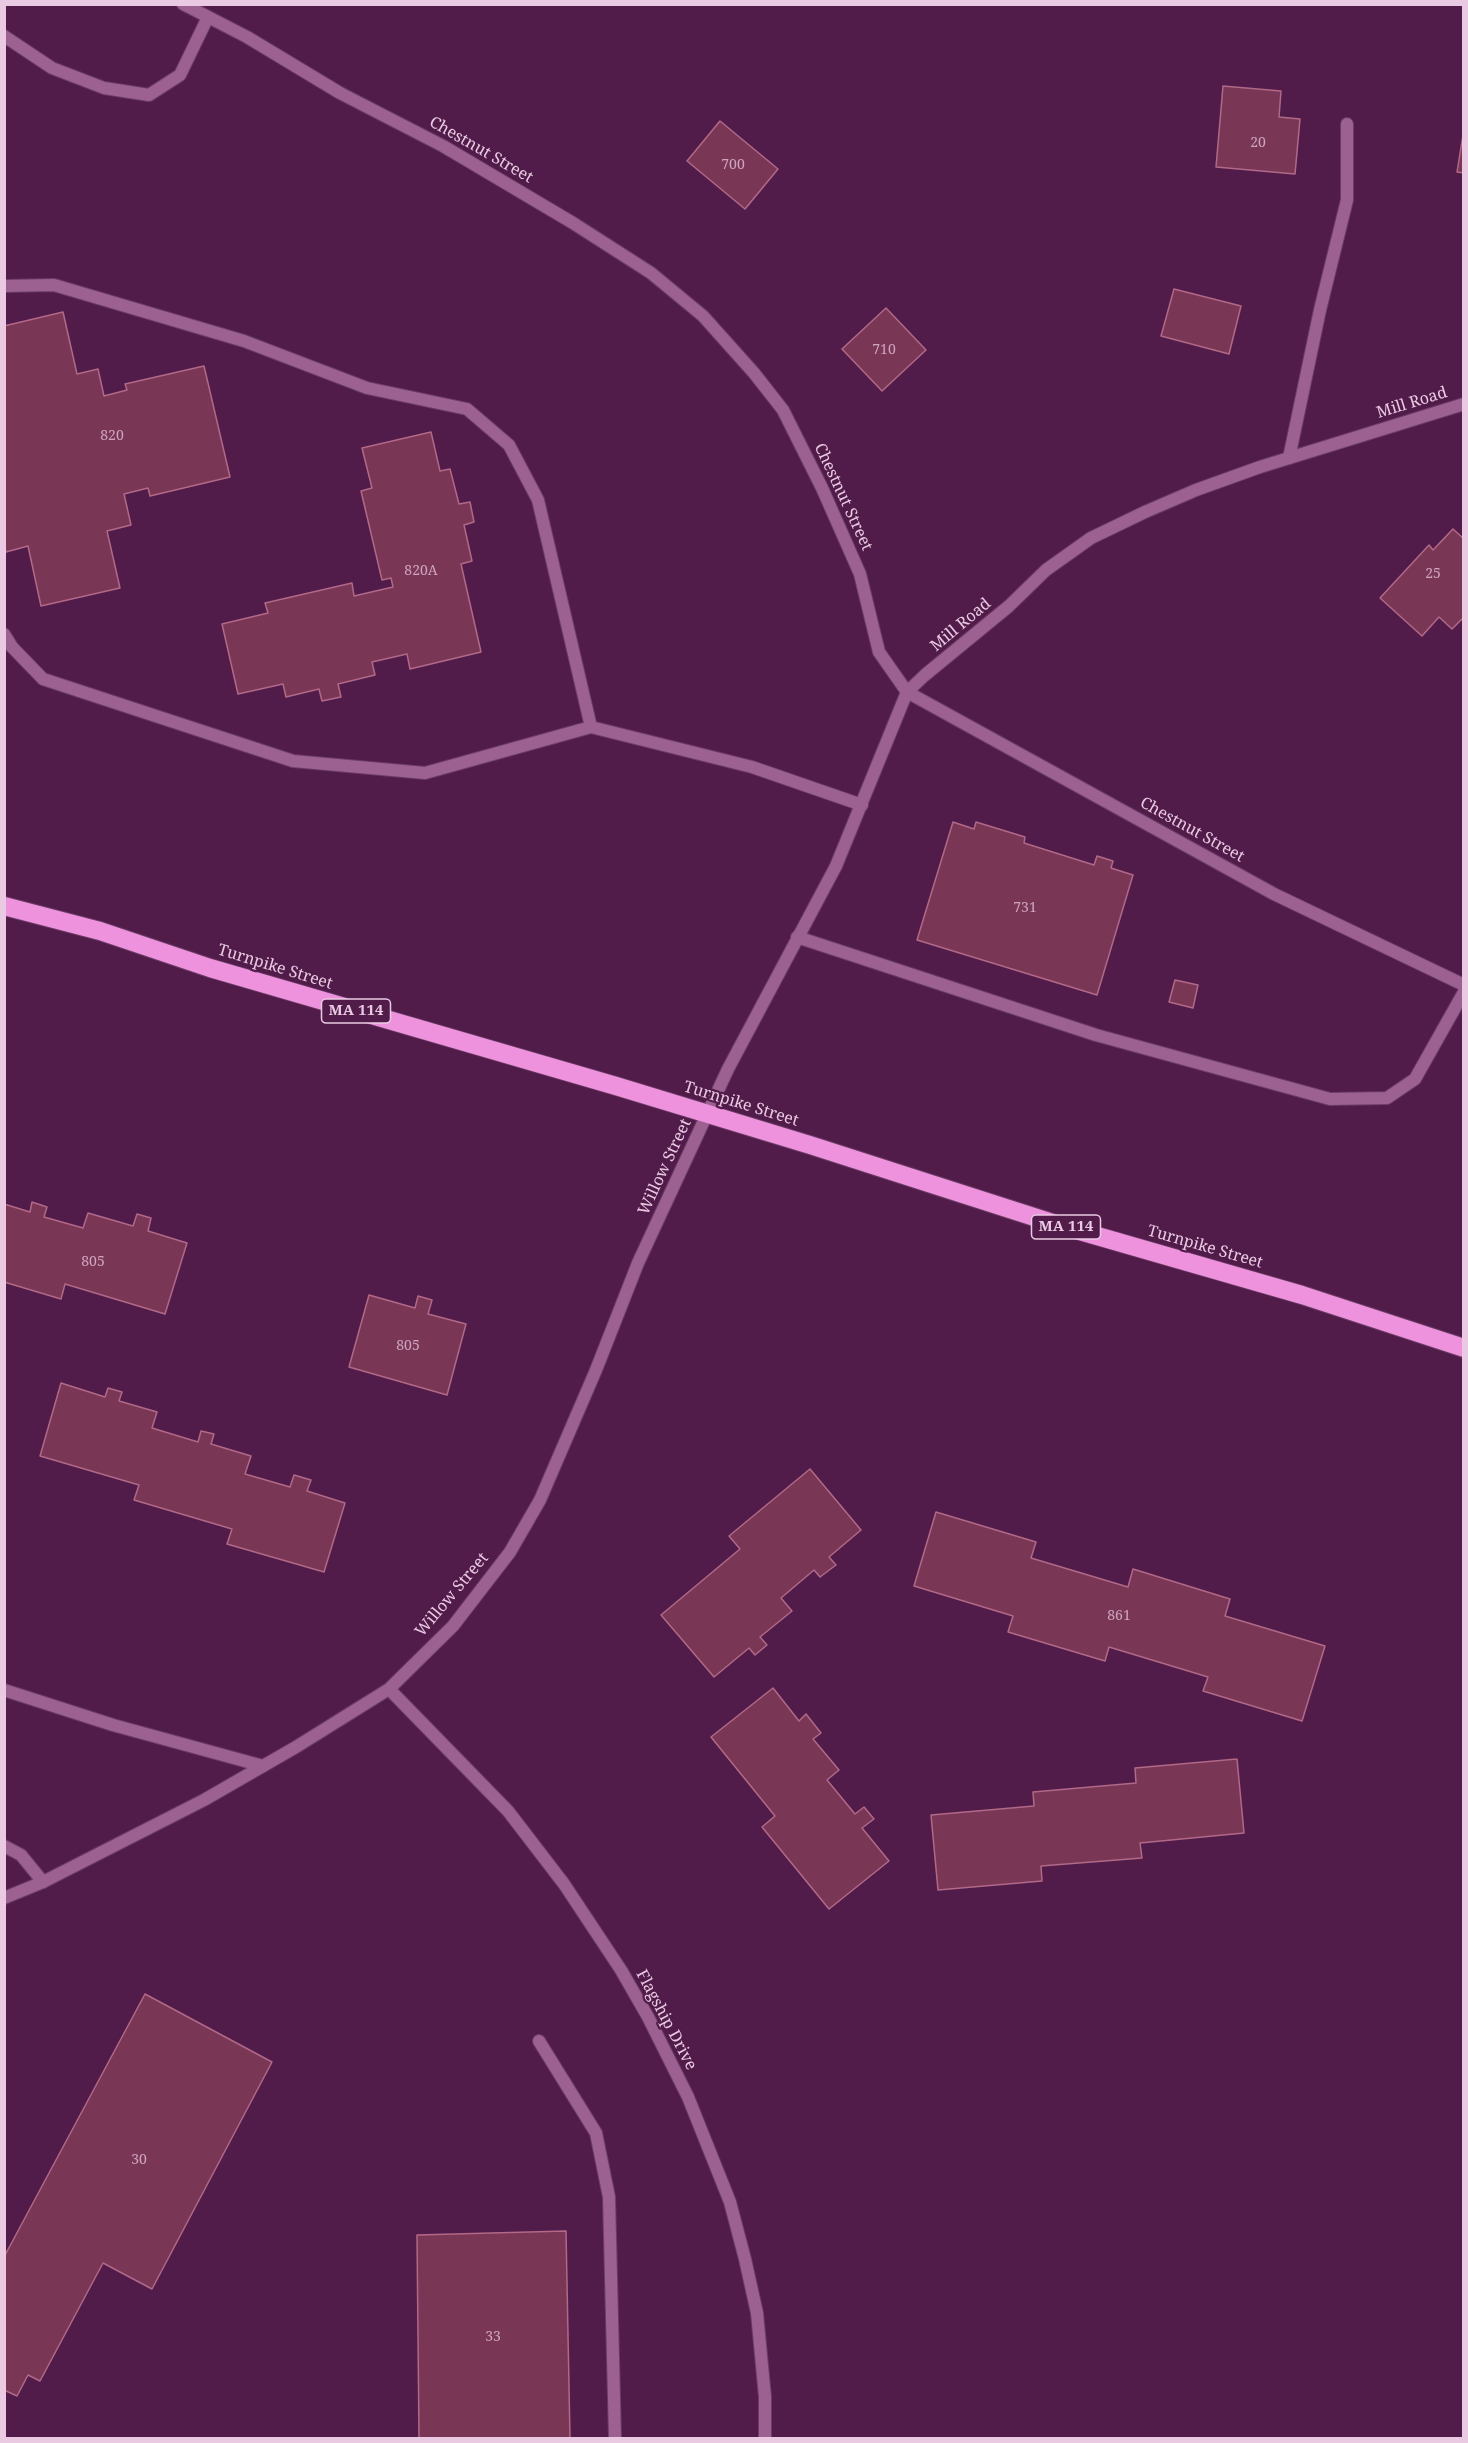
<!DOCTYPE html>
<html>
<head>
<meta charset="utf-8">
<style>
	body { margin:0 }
	#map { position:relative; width:1468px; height:2443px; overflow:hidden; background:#511c4a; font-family:"Noto Serif",serif }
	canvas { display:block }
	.frame { position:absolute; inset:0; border:6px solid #eac9e3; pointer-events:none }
</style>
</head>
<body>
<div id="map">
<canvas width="1468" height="2443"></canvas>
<div class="frame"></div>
</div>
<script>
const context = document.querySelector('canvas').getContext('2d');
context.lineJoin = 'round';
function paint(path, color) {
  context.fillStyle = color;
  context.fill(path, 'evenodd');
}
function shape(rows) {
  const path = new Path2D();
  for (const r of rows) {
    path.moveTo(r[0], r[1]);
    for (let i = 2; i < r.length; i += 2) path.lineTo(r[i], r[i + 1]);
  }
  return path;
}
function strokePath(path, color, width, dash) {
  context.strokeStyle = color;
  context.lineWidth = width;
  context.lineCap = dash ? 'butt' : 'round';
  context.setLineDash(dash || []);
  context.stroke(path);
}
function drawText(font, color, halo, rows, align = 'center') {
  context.font = font + ' "Noto Serif",serif';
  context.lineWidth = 4.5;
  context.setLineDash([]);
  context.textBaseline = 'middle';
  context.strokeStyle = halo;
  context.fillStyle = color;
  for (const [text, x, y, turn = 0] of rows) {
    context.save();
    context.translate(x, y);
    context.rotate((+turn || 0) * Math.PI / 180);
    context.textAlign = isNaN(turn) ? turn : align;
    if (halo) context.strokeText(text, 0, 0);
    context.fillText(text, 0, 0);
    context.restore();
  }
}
const building = shape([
	[1223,86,1281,91,1279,117,1300,119,1295,174,1216,167,1223,86],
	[720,121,778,169,745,209,687,161,720,121],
	[1464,129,1464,173,1457,172,1464,129],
	[1174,289,1241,306,1229,354,1161,336,1174,289],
	[886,308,926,350,882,391,842,349,886,308],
	[63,312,77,374,98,369,104,396,127,390,125,384,204,366,230,477,150,496,148,488,124,494,131,525,107,531,120,588,41,606,28,546,6,552,4,544,4,326,63,312],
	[431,432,440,471,450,469,459,504,470,502,474,522,464,525,472,561,461,564,481,652,410,669,407,654,372,662,375,675,338,684,341,697,322,701,319,689,286,697,283,684,238,694,222,624,268,613,265,603,352,583,354,596,393,587,391,578,382,580,361,491,372,488,362,448,431,432],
	[1453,529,1464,539,1464,617,1452,629,1439,617,1422,636,1380,598,1429,545,1433,550,1453,529],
	[953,822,974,829,976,822,1025,837,1024,843,1094,865,1097,856,1113,861,1111,868,1133,875,1097,995,917,940,953,822],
	[1175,980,1198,985,1193,1008,1169,1002,1175,980],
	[32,1202,47,1207,44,1217,83,1228,88,1213,133,1226,137,1214,151,1218,148,1231,187,1243,165,1314,65,1284,61,1299,4,1282,4,1204,30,1212,32,1202],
	[369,1295,415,1308,418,1296,432,1300,428,1314,466,1324,447,1395,349,1367,369,1295],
	[61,1383,105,1397,108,1388,122,1392,119,1401,157,1412,152,1428,198,1442,201,1431,214,1434,211,1444,251,1456,245,1474,290,1487,294,1475,311,1480,307,1491,345,1503,324,1572,227,1544,232,1529,134,1500,139,1485,40,1456,61,1383],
	[810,1469,861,1530,829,1557,836,1565,820,1577,814,1570,781,1598,792,1611,760,1637,767,1645,755,1655,749,1648,714,1677,661,1615,740,1549,729,1536,810,1469],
	[936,1512,1036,1542,1031,1558,1128,1587,1133,1569,1230,1599,1225,1616,1325,1646,1302,1721,1203,1691,1208,1677,1109,1647,1105,1661,1008,1632,1013,1616,914,1586,936,1512],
	[773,1688,799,1721,806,1714,821,1733,813,1739,839,1770,827,1780,855,1814,864,1807,874,1819,862,1828,889,1861,829,1909,762,1827,775,1816,711,1737,773,1688],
	[1237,1759,1244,1833,1140,1843,1142,1858,1041,1866,1042,1881,938,1890,931,1815,1034,1806,1033,1792,1136,1783,1135,1768,1237,1759],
	[145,1994,272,2062,152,2289,103,2263,40,2381,28,2375,17,2396,4,2390,4,2257,145,1994],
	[566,2231,570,2438,419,2438,417,2235,566,2231]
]);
const lane = shape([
	[4,36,52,68,104,88,149,95,180,75,208,17],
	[4,286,54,285,244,341,367,388,467,409,509,445,538,500,591,727],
	[1289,458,1320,310,1347,200,1347,124],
	[4,634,12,647,43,679,293,761,425,773,591,727,752,767,862,805],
	[797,937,1096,1035,1330,1099,1387,1098,1415,1079,1464,992],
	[4,1690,113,1725,263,1766],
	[4,1846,21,1855,43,1882],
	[539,2041,596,2133,609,2197,615,2438]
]);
const street = shape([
	[183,4,247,37,340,93,443,146,573,223,651,273,703,316,754,373,783,410,822,488,860,574,879,652,907,692,1274,894,1464,985],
	[389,1689,508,1811,564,1884,621,1970,648,2017,688,2097,730,2202,745,2259,757,2313,765,2397,765,2438],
	[4,1898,43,1882,204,1800,296,1747,389,1689,453,1626,510,1552,540,1500,596,1370,638,1263,728,1069,836,866,907,692,925,675,1009,606,1046,570,1091,538,1145,512,1196,490,1260,467,1464,404]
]);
const highway = shape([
	[4,906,100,931,210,968,616,1086,810,1145,1059,1225,1302,1295,1464,1348]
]);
const numberNames = [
	["20",1258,143],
	["700",733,165],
	["710",884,350],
	["820",112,436],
	["820A",421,571],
	["25",1433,574],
	["731",1025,908],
	["805",93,1262],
	["805",408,1346],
	["861",1119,1616],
	["30",139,2160],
	["33",493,2337]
];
const shields = [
	[356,1011,69],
	[1066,1227,69]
];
const shieldNames = [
	["MA 114",356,1011],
	["MA 114",1066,1227]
];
const streetNames = [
	["Chestnut Street",481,150,30],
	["Mill Road",1412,403,-17],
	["Chestnut Street",843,497,65],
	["Mill Road",961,625,-40],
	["Chestnut Street",1192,830,29],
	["Turnpike Street",275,967,17],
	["Turnpike Street",741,1104,17],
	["Willow Street",665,1167,-65],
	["Turnpike Street",1205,1247,16],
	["Willow Street",452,1595,-50],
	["Flagship Drive",666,2020,62]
];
paint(building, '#7a3655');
strokePath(building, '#b26988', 1.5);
strokePath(lane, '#6b3c65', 14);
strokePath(street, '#6b3c65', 14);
strokePath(highway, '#6b3c65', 20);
strokePath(lane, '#9c6191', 12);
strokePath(street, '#9c6191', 12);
strokePath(highway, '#ee92de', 18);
drawText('14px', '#cea4c0', null, numberNames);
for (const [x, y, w] of shields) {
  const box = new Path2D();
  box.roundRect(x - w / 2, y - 12, w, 24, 4.5);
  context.fillStyle = '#511c4a';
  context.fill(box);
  strokePath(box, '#eac9e3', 1.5);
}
drawText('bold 15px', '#eac9e3', null, shieldNames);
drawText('16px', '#eac9e3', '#511c4a', streetNames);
</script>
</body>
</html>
